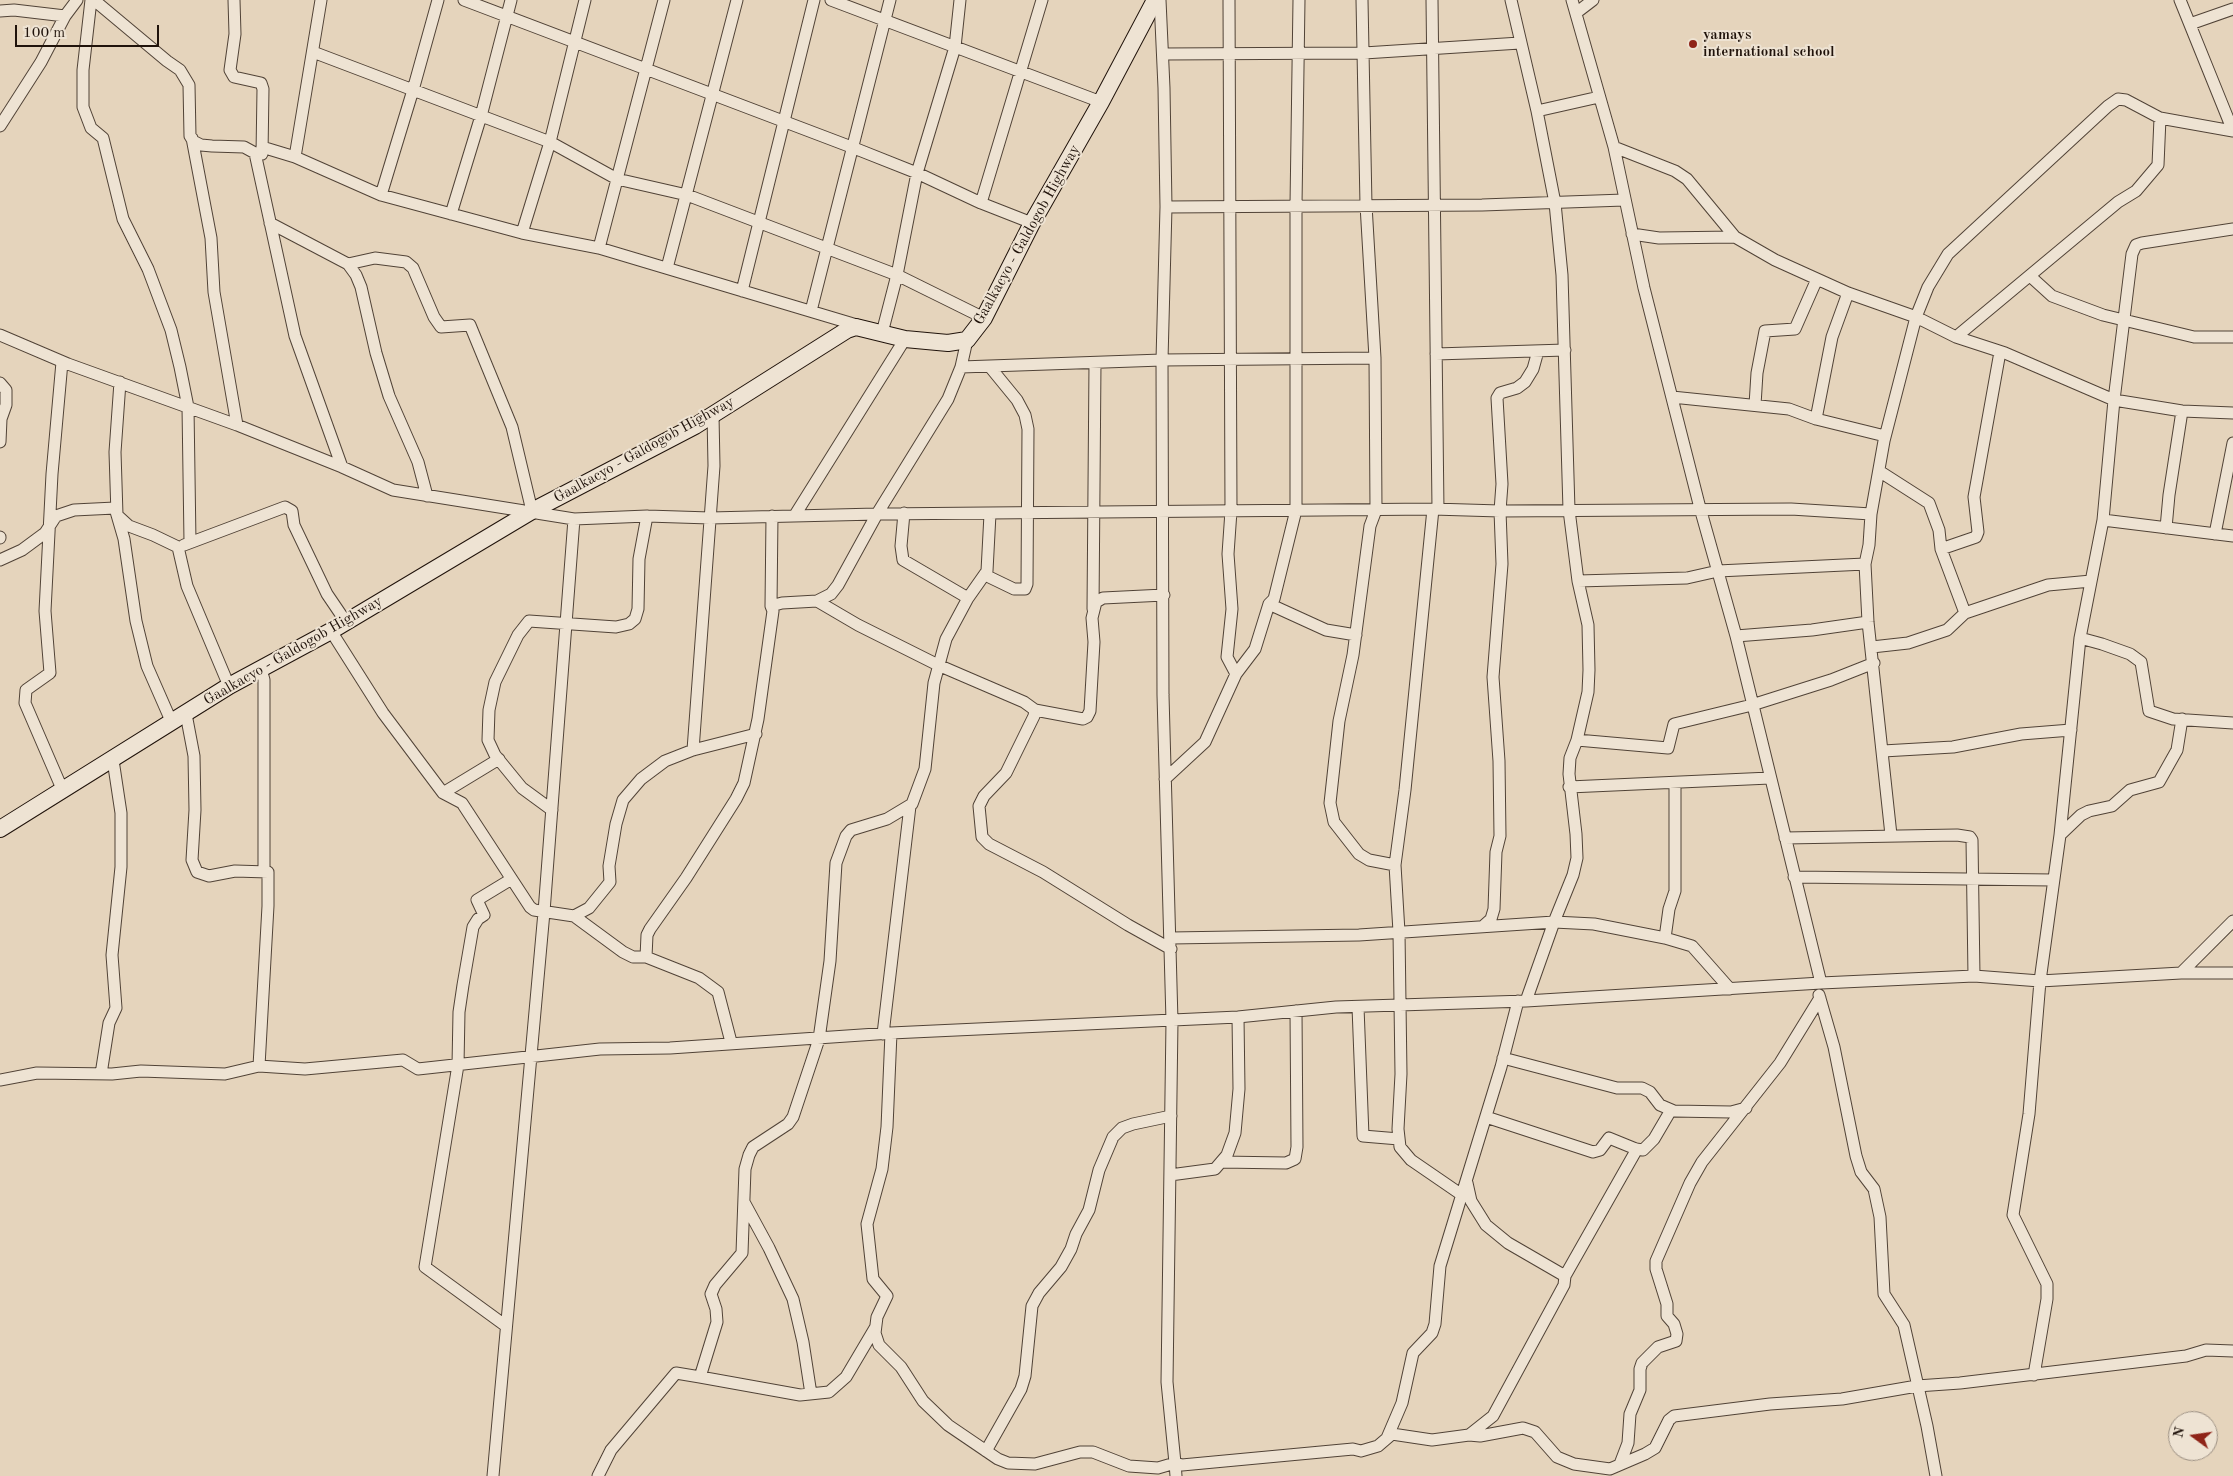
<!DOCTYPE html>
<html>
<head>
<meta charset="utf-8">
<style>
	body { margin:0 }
	#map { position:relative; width:2233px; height:1476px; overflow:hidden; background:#e5d4bc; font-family:"Old Standard TT",serif }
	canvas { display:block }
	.north { position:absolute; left:2168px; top:1411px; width:50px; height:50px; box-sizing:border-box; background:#eee3d3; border:1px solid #9c9083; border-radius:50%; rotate:284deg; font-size:14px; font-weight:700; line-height:20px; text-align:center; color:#20130b }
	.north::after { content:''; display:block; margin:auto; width:18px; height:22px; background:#8f2418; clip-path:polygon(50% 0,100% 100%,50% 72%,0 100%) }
	.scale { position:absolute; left:15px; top:25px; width:144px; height:22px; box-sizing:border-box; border:2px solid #20130b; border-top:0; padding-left:6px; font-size:15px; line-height:18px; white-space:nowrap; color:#20130b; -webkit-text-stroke:4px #eee3d3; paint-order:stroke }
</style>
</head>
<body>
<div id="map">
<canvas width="2233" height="1476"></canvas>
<div class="north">N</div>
<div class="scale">100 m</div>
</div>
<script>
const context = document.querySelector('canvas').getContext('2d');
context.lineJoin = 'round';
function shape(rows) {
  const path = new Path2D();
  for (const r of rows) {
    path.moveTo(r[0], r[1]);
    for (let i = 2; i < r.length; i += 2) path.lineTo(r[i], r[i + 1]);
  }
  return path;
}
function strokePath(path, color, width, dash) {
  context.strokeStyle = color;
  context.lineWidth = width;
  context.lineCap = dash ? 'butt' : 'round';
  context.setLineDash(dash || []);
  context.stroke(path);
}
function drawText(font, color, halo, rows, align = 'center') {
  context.font = font + ' "Old Standard TT",serif';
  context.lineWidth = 4;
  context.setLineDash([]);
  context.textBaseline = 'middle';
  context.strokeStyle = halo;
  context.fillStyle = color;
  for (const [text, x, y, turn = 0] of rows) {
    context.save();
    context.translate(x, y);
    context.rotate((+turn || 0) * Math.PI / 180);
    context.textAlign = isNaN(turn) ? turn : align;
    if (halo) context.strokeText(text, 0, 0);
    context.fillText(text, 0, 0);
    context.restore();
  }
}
const street = shape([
	[91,0,83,70,83,107,91,128,103,138,123,219,148,269,171,330,180,367,188,407,190,542],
	[94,0,167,61,180,70,189,85,190,136,193,141,201,145,212,146,244,147,255,153,295,336,342,467],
	[234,0,235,34,230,70,234,77,261,83,263,89,262,154],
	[464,0,854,148,917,173,981,203,1032,223],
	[831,0,1101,102],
	[1160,0,1164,88,1166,207,1162,360,1163,695,1172,1021,1167,1382,1175,1463,1182,1465,1353,1449,1361,1451,1378,1446,1392,1434,1432,1440,1469,1435,1480,1436,1523,1428,1535,1432,1557,1457,1574,1464,1610,1469,1645,1454,1655,1448,1669,1420,1674,1416,1770,1404,1842,1399,1917,1386,1960,1383,2186,1356,2206,1350,2233,1351],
	[1229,0,1231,511,1228,554,1232,609,1227,657,1236,674],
	[1362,0,1366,205,1375,358,1376,510,1370,526,1353,655,1339,721,1330,803,1334,822,1359,854,1369,860,1395,865],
	[1432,0,1438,509],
	[1511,0,1537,111,1555,203,1562,275,1569,510,1578,581,1588,625,1589,670,1588,692,1577,740,1570,758,1569,774,1576,834,1577,858,1573,875,1554,922,1526,1001],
	[1572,0,1614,147,1644,288,1700,508,1736,636,1821,983],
	[2180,0,2233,131],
	[0,11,14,10,65,16],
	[1576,13,1593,0],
	[2190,24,2233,9],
	[313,52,550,142,617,179,687,195,897,275,984,318],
	[1163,54,1364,53,1520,43],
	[1537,111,1599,97],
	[0,126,41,62,65,16,77,0],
	[192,138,211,238,214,292,237,425],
	[262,147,295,157,381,195,522,233,599,248,860,326],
	[1614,147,1675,171,1687,179,1735,237,1775,260,1848,293,1916,317,1956,337,2005,353,2114,400,2182,411,2233,413],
	[295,157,321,0],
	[381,195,413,90,438,0],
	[981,203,1042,0],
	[1166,207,1482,205,1624,200],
	[451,214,481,116,511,0],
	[270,223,348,264,356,275,361,287,376,353,389,396,418,462,427,496],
	[522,233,550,142,585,0],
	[1632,234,1659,238,1735,237],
	[599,248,664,0],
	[348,264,375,258,406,262,413,268,434,317,441,327,470,325,512,427,532,511],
	[667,268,737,0],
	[2030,276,2052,296,2103,315,2194,337,2233,337],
	[742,291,814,0],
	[811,311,890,0],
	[882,333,897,275,917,173,955,47,960,0],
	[0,335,68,364,237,425,342,467,393,490,574,519,647,516,710,518,877,514,1433,509,1500,511,1791,509,1871,514],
	[1956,337,2118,202,2136,191,2158,165,2160,118],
	[1436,354,1565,350],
	[62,362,52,474,45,611,50,673,26,690,25,703,63,791],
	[961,367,1162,360,1375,358],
	[120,382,115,452,117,515,124,539,136,621,147,666,172,723],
	[0,383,6,390,6,405,1,419,0,442],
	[1672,397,1789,409,1816,419,1885,436],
	[1755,405,1757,373,1765,331,1795,329,1817,279],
	[1816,419,1832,337,1848,293],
	[1879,471,1929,503,1939,530,1941,549,1976,537,1978,532,1974,497,2000,352],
	[1433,509,1405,790,1395,865,1399,932,1401,1074,1398,1129,1400,1147,1411,1160,1462,1195],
	[904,513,901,546,903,560,968,598],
	[795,515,905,339,899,338],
	[2103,520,2233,536],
	[2166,528,2169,495,2182,411],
	[2215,534,2233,443],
	[0,537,0,538],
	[184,545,285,507,292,511,294,525,327,594,346,622],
	[1941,549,1965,613],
	[0,560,22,550,45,533,56,516,74,510,115,508,117,515,129,526,153,535,178,547,187,586,229,686],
	[985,575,1014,589,1025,589,1027,584,1028,429,1025,415,1017,400,990,367],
	[1578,581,1687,578,1718,571,1865,564],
	[817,601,858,625,938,665,1024,702,1035,710,1083,719,1087,717,1090,711,1094,642,1092,618,1096,602,1103,598,1164,595],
	[1269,604,1326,630,1356,635],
	[771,606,772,516],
	[1093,609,1095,363],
	[331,631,383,713,443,793,462,803,530,907,534,910,574,916,623,952,633,957,646,957,699,978,718,992,731,1042],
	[1736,636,1812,630,1868,622],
	[2080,638,2102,644,2130,654,2141,662,2149,711,2173,719,2233,723],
	[1872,647,1908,643,1947,630,1965,613,2048,585,2091,581],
	[261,669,264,680,264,872],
	[1035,710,1034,716,1006,773,984,796,979,806,982,837,989,844,1043,872,1128,925,1171,949],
	[186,714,194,756,195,810,192,860,197,872,209,876,235,871,268,872,268,906,259,1066],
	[1577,740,1668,748,1674,724,1752,705,1831,680,1874,663],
	[693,750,714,466,713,415],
	[1883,751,1953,747,2021,734,2071,730],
	[1165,779,1205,742,1236,674,1255,649,1269,604,1274,599,1296,510,1296,205,1299,0],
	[1569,787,1770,778],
	[443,793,499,759],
	[552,810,522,788,495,755,488,740,489,710,495,682,518,635,529,621,616,627,629,624,635,619,638,609,639,559,647,516],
	[1891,835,1868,622,1865,564,1869,545,1871,514,1884,441,1916,317,1928,287,1948,254,2108,106,2118,99,2126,100,2160,118,2233,131],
	[2060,835,2081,815,2089,811,2112,806,2130,790,2159,782,2177,750,2182,719],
	[1785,838,1957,835,1970,837,1972,840,1974,976],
	[1794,877,2053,880],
	[574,916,589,908,610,882,609,866,616,824,623,800,641,779,665,761,693,750,756,734],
	[1482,927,1491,919,1494,909,1496,852,1500,836,1499,761,1493,677,1502,564,1500,511,1502,484,1497,398,1500,393,1517,388,1525,382,1533,369,1538,351],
	[1171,938,1359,935,1554,922,1594,924,1665,938,1669,909,1675,891,1675,783],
	[1665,938,1692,946,1730,989],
	[646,957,647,935,650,929,686,878,736,799,744,783,758,719,773,611,771,606,782,603,817,601,831,594,838,585,877,514,948,399,961,367,967,340],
	[2181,973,2233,921],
	[1819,995,1834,1047,1856,1156,1861,1172,1874,1189,1880,1217,1884,1294,1904,1325,1927,1426,1936,1476],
	[1358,1007,1363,1136,1399,1139],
	[891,1033,887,1127,882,1169,867,1224,873,1279,887,1296,877,1317,875,1333,879,1345,901,1367,923,1401,948,1425,998,1459,1008,1463,1035,1464,1080,1452,1093,1452,1129,1466,1158,1468,1175,1463,1176,1476],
	[883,1034,910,806],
	[1503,1058,1617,1088,1642,1088,1650,1092,1660,1105,1674,1111,1731,1112,1746,1108],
	[101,1074,109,1023,116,1008,112,955,121,867,121,813,113,760],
	[0,1080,37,1073,112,1074,141,1071,225,1074,259,1066,305,1069,403,1060,418,1069,600,1049,670,1048,891,1033,1238,1017,1336,1007,1526,1001,1821,983,1974,976,2040,981,2181,973,2233,973],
	[1486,1117,1593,1152,1600,1150,1609,1138,1636,1149,1643,1150,1654,1139,1671,1110],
	[1221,1162,1286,1163,1295,1159,1297,1147,1296,1011],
	[1170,1175,1215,1169,1227,1155,1235,1133,1239,1089,1238,1017],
	[1467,1183,1471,1201,1486,1225,1508,1243,1565,1276,1564,1285,1493,1416,1469,1435],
	[744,1202,769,1248,793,1299,803,1342,811,1394],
	[1565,1276,1637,1149],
	[506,1326,425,1267,458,1065,459,1012,463,985,473,927,478,919,484,915,477,900,510,880],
	[2034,1375,2047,1299,2047,1284,2013,1215,2029,1114,2040,981,2060,835,2080,638,2103,520,2114,400,2132,254,2136,245,2142,243,2233,229],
	[700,1377,800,1395,829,1392,846,1377,875,1328],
	[1387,1438,1402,1403,1413,1353,1432,1333,1435,1324,1440,1266,1501,1067,1518,1001],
	[986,1451,1021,1389,1025,1376,1032,1306,1039,1293,1061,1267,1071,1249,1076,1234,1089,1210,1099,1170,1113,1137,1122,1128,1133,1124,1171,1116],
	[1620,1464,1628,1443,1630,1414,1640,1390,1640,1369,1642,1363,1658,1347,1676,1341,1677,1334,1674,1324,1667,1316,1667,1304,1656,1269,1656,1261,1690,1183,1702,1162,1780,1063,1820,998],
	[493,1476,544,912,574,519],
	[598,1476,611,1450,676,1373,700,1377,717,1322,716,1309,711,1294,715,1285,742,1253,745,1169,749,1155,753,1147,788,1124,793,1117,819,1039,830,961,836,863,846,836,851,830,887,819,912,804,925,769,934,683,946,639,968,598,987,571,990,514]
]);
const secondary = shape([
	[0,829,229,686,331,631,532,511,695,426,847,330,856,327,905,339,948,343,967,340,984,318,1032,223,1101,102,1155,0]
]);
const markers = [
	[1693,44,5,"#8f2418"]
];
const poiNames = [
	["yamays",1703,35],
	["international school",1703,52]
];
const streetNames = [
	["Gaalkacyo - Galdogob Highway",1027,235,-61],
	["Gaalkacyo - Galdogob Highway",644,450,-29],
	["Gaalkacyo - Galdogob Highway",293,651,-30]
];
strokePath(street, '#514337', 13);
strokePath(secondary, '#20130b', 18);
strokePath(street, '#eee3d3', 11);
strokePath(secondary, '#eee3d3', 16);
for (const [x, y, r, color] of markers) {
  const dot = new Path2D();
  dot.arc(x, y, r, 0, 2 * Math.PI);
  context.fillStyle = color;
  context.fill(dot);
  strokePath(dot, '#eee3d3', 2);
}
drawText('bold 15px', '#20130b', '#eee3d3', poiNames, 'left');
drawText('15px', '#20130b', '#eee3d3', streetNames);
</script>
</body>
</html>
